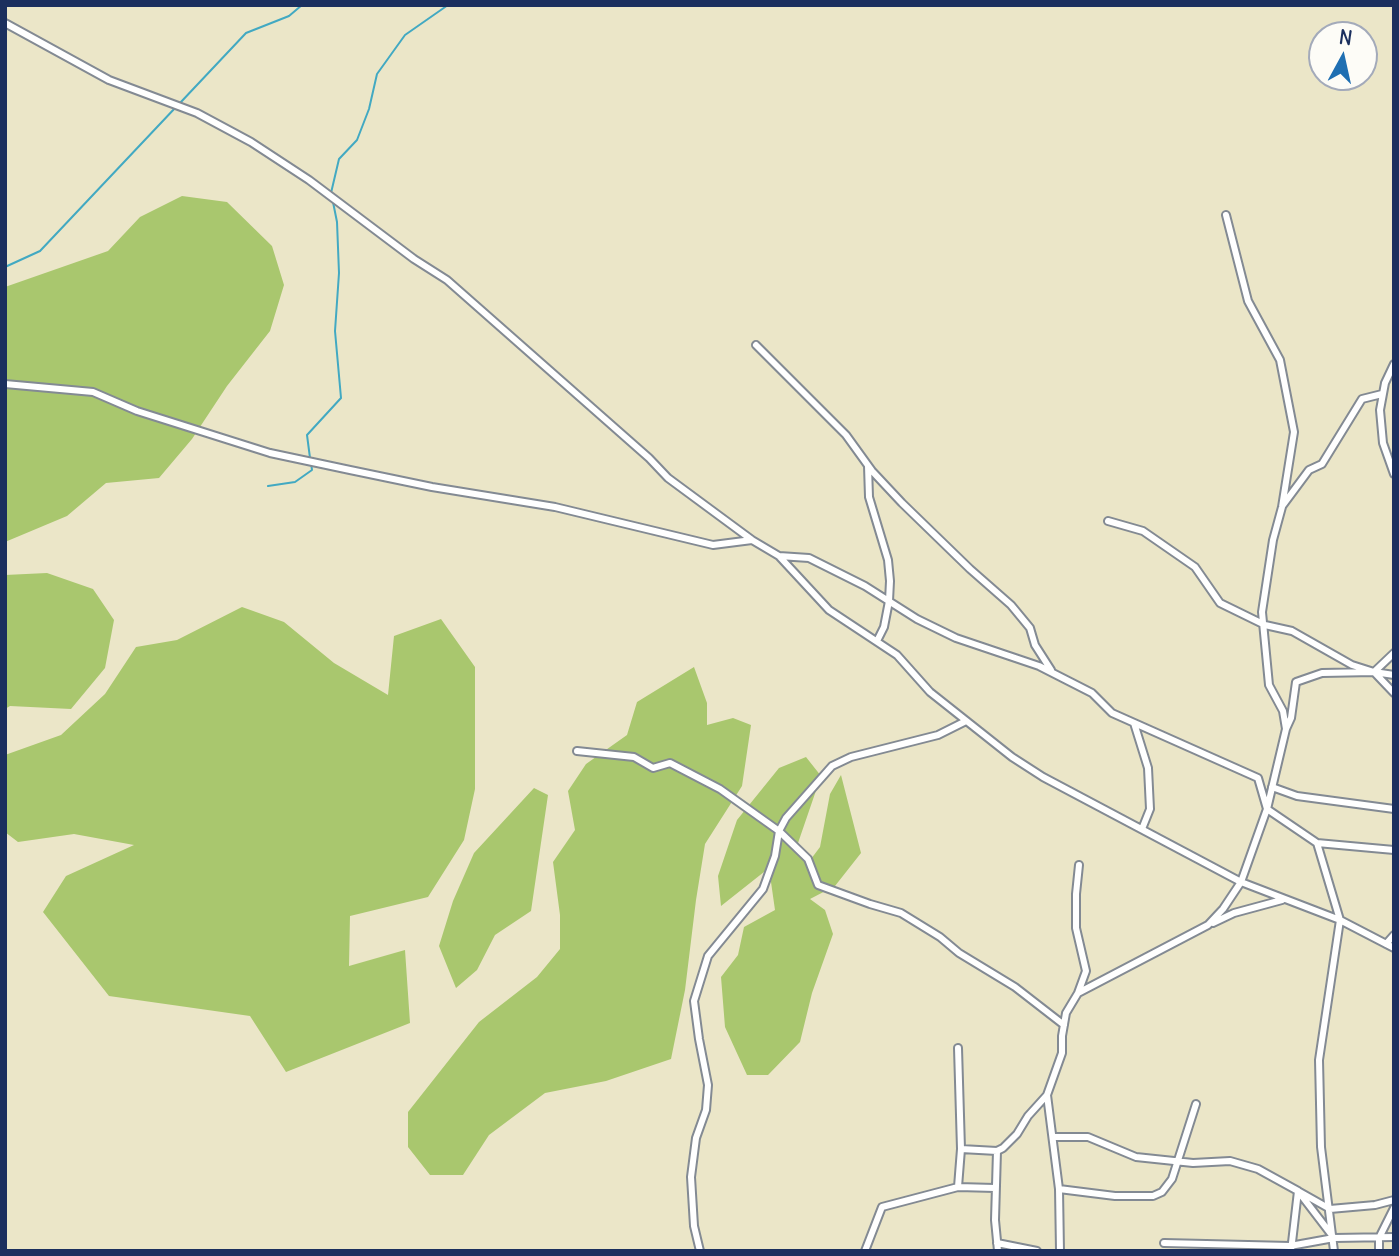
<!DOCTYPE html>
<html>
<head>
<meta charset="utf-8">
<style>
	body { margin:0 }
	#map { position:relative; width:1399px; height:1256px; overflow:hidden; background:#ebe6c8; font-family:Delius,sans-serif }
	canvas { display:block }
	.frame { position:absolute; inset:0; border:7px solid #1b2f5e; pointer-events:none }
	.north { position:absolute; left:1308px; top:21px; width:70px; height:70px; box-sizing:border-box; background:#fdfcf7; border:2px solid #a3aaba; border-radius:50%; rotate:8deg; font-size:19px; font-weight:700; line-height:28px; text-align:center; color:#1b2f5e }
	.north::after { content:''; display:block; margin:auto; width:24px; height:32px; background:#1f6fb2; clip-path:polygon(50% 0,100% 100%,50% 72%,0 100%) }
</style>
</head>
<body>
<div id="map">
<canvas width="1399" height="1256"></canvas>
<div class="frame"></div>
<div class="north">N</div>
</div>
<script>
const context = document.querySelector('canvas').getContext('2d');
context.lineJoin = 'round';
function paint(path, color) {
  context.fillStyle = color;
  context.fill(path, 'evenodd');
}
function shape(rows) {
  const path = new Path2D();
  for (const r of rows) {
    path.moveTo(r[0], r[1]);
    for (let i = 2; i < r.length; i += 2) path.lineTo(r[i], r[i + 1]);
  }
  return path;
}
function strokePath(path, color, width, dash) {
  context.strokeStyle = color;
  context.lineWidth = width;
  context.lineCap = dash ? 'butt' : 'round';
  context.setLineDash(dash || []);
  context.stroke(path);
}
const green = shape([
	[182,196,227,202,272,246,284,285,270,331,227,386,192,439,159,478,106,483,67,516,5,542,5,287,108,251,140,217],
	[47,573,93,589,114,620,105,668,71,709,10,706,5,709,5,575],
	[242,607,284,622,334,663,388,695,394,636,441,619,475,667,475,789,464,840,428,897,350,916,349,966,405,950,410,1023,286,1072,250,1016,109,996,43,912,66,876,134,845,74,834,18,842,5,832,5,755,61,735,105,694,136,647,177,640],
	[694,667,707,703,707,725,733,718,751,725,742,786,705,844,696,900,685,990,671,1059,606,1081,545,1093,489,1135,463,1175,430,1175,408,1147,408,1112,479,1022,537,977,560,949,560,915,553,862,575,830,568,791,586,764,627,735,637,702],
	[806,757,821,776,798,843,808,863,820,847,830,794,841,775,861,853,835,886,810,899,825,910,833,934,812,993,800,1042,768,1075,747,1075,725,1027,721,977,738,955,744,927,775,910,769,868,721,906,718,876,737,820,779,768],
	[534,788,548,795,531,911,495,935,477,970,456,988,439,946,453,901,474,853]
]);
const stream = shape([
	[180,103,246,33,289,16,302,5],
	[331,193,339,159,357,140,369,109,377,74,405,35,448,5],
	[5,267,40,251,176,107],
	[310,458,307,435,341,398,335,331,339,273,337,222,333,202],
	[268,486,295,482,312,470,311,463]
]);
const minor = shape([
	[5,23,109,80,197,113,251,142,309,180,414,259,447,280,649,458,668,478,752,540,779,556,829,610,897,655,930,692,1012,757,1043,777,1241,882,1340,920,1394,948],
	[756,345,846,435,872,471,902,503,970,569,1011,605,1030,628,1035,645,1051,670],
	[1394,364,1385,383,1380,410,1383,443,1394,474],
	[5,384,93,392,137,411,270,453,350,470,432,487,555,507,713,545,752,540],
	[868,466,869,497,888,560,890,581,889,601,884,627,877,641],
	[1283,505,1309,470,1322,464,1362,399,1382,394],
	[1108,521,1143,531,1195,567,1220,603,1265,625,1292,631,1352,665,1374,672,1394,693],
	[779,556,809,558,865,586,917,619,956,638,1039,666,1092,693,1112,713,1258,778,1267,809,1317,843,1340,920,1319,1060,1321,1147,1334,1251],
	[1374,672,1394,653],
	[1134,723,1148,768,1150,809,1142,829],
	[1286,729,1291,718,1296,682,1322,673,1374,672,1394,675],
	[577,751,634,757,653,768,670,763,720,789,779,831,808,859,818,885,870,904,901,913,940,937,959,953,1015,987,1064,1025],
	[1272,787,1297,796,1394,809],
	[1317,843,1394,850],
	[1213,923,1234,913,1282,900],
	[1386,944,1394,935],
	[1078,993,1086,971,1076,928,1076,894,1079,865],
	[958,1048,961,1149,958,1187],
	[1047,1095,1059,1189],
	[1054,1137,1088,1137,1136,1157,1193,1163,1230,1161,1258,1169,1298,1191,1334,1238,1394,1237],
	[961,1149,997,1151,1003,1148,1017,1134,1028,1116,1047,1095,1062,1053,1062,1036,1066,1013,1078,993,1208,925,1223,909,1241,882,1267,809,1286,729,1283,711,1269,685,1262,612,1273,540,1282,507,1294,432,1280,360,1248,301,1226,215],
	[997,1151,995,1220,998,1251],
	[997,1243,1037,1251],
	[1164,1243,1290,1246,1334,1238],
	[700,1251,694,1226,691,1177,696,1138,706,1110,708,1085,699,1039,694,1001,708,956,763,889,775,856,779,831,786,818,832,766,851,757,938,735,966,721],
	[865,1251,882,1207,958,1187,995,1188],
	[1060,1251,1059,1189,1115,1196,1153,1196,1162,1192,1172,1179,1196,1104],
	[1291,1251,1298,1191,1330,1209,1375,1205,1394,1200],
	[1379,1251,1379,1238,1394,1208]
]);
paint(green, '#a9c76e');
strokePath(stream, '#42a9c2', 2);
strokePath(minor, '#838a93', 10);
strokePath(minor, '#fff', 6);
</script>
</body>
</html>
